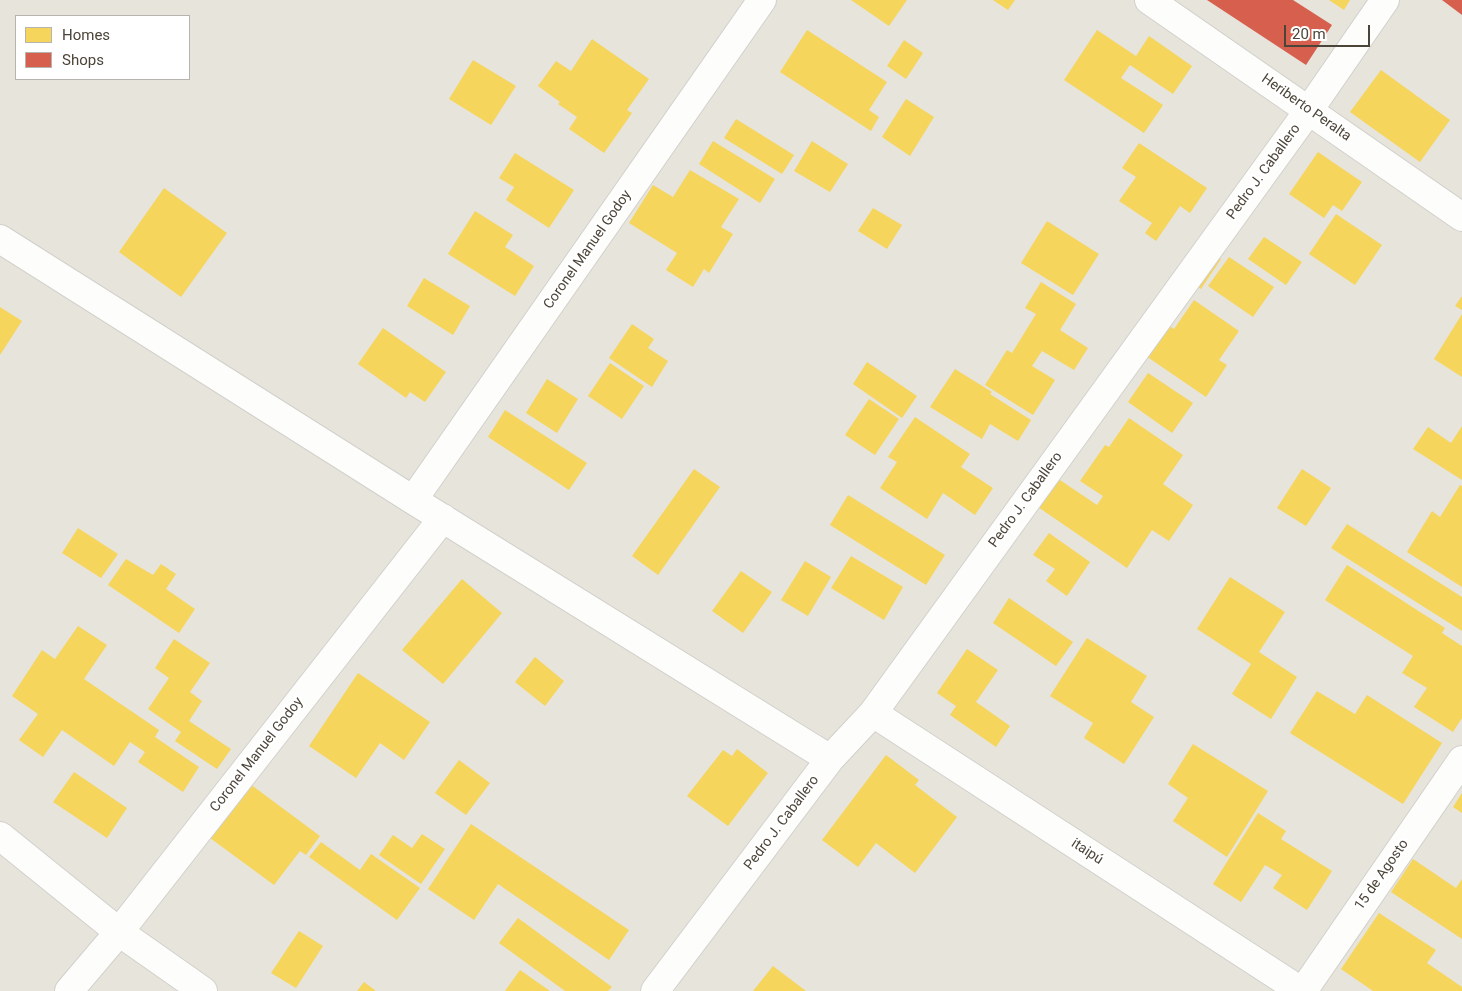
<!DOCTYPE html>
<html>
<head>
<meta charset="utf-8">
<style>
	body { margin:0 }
	#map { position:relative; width:1462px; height:991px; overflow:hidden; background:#f4f2ee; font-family:Roboto,sans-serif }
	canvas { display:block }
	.legend { position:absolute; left:15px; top:15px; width:175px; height:65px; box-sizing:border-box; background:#fff; border:1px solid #b7b4b0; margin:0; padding:6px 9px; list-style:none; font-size:15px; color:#4b4439 }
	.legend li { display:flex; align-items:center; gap:10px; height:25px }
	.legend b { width:25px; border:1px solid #b7b4b0 }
	.scale { position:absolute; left:1284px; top:25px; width:86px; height:22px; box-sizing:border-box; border:2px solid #4b4439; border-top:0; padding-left:6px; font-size:15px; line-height:18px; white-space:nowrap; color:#4b4439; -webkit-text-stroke:4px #fff; paint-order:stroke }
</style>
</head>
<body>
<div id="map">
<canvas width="1462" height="991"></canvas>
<ul class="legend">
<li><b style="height:14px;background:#f6d55c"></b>Homes</li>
<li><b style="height:14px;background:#d6604d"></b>Shops</li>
</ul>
<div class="scale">20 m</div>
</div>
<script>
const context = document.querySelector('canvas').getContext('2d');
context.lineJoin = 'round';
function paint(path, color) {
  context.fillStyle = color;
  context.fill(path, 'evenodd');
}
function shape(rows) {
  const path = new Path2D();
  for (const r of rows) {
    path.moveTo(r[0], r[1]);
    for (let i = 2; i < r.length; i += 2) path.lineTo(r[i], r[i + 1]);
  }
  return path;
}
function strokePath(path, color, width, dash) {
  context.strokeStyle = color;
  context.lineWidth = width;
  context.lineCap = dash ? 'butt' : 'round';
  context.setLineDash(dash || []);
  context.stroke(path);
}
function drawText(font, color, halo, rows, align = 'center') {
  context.font = font + ' Roboto,sans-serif';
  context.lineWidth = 5;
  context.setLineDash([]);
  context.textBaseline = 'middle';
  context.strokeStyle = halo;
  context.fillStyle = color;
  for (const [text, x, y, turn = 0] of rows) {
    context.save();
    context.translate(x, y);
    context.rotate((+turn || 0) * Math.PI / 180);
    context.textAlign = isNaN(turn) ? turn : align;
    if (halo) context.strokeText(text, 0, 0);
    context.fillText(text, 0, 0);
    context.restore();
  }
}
const residential = shape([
	[0,0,1462,0,1462,991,0,991],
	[16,16,189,16,189,79,16,79]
]);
const homes = shape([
	[851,0,907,0,889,26],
	[993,0,1015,0,1008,10],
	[1329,0,1350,0,1344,10],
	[807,30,887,82,869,110,879,117,871,131,780,72],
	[1097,30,1136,56,1149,36,1192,66,1173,94,1130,65,1121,78,1163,105,1144,133,1064,80],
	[592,39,649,79,627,110,632,113,604,153,569,129,577,117,558,104,560,102,538,86,556,61,571,71],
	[904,40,923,53,906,79,887,66],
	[473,60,516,86,491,125,449,99],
	[1381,70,1450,120,1420,162,1350,112],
	[906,99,934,117,910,156,882,137],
	[736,119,794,155,782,174,724,138],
	[713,141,775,179,760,203,699,164],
	[812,141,848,164,830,192,794,171],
	[1139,143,1207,188,1190,213,1180,206,1156,241,1145,233,1152,223,1119,201,1136,177,1122,168],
	[1318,152,1362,182,1342,211,1333,205,1324,218,1289,194],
	[515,153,574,190,549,228,506,200,514,187,499,178],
	[690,170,739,199,721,227,733,234,709,273,704,269,693,287,666,270,677,253,629,223,653,185,673,197],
	[164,188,227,233,181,297,119,252],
	[873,208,902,225,887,249,858,231],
	[475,211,513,235,505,247,534,266,515,296,448,254],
	[1336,214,1382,245,1355,285,1309,254],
	[1047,221,1099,254,1073,295,1021,263],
	[1264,237,1302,262,1286,285,1248,259],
	[1212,253,1221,259,1201,289,1192,283],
	[1229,257,1274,287,1253,317,1208,286],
	[424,278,470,306,453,335,407,306],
	[1041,282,1076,304,1060,330,1088,348,1074,370,1042,351,1032,366,1055,380,1033,415,985,385,1007,350,1012,353,1036,314,1025,308],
	[1462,296,1462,310,1455,306],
	[1194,300,1239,331,1219,360,1227,365,1206,397,1146,356,1168,325,1174,329],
	[0,307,22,321,0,355],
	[1462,314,1462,377,1434,359],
	[632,324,654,339,648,348,668,361,652,387,609,358],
	[383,328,446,372,425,402,410,392,406,398,358,364],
	[867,362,917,396,902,418,853,384],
	[610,363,644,386,622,419,588,396],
	[955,369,992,392,990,394,1031,420,1018,441,990,424,982,439,930,407],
	[1148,373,1193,403,1172,433,1128,402],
	[547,379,578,399,557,433,526,413],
	[869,399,899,419,875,455,845,435],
	[505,410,587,463,569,490,488,437],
	[915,417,970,454,961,467,993,488,975,515,943,493,927,519,880,488,897,462,888,457],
	[1129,418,1183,455,1163,484,1193,505,1169,541,1152,530,1127,568,1035,505,1054,476,1097,505,1103,496,1080,481,1105,445,1109,447],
	[1462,426,1462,480,1413,449,1428,427,1451,443],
	[694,469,720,487,658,575,632,556],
	[1302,469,1331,488,1306,526,1277,508],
	[1460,485,1462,486,1462,587,1407,552,1432,511,1440,517],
	[848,495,945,555,926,585,830,525],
	[1347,524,1462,597,1462,631,1331,548],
	[78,528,118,554,101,578,62,553],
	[1049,533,1090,562,1067,596,1046,581,1055,569,1033,555],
	[851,556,903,587,884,620,831,588],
	[126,559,153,575,161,564,176,574,166,589,195,609,179,633,108,585],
	[805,561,831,577,808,616,781,600],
	[1347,565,1445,628,1442,633,1462,646,1462,718,1453,732,1414,707,1427,688,1402,673,1413,656,1325,600],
	[741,571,772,592,743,633,712,611],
	[1230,577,1285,612,1259,652,1297,677,1271,719,1232,694,1251,664,1197,629],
	[462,579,502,613,443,684,402,650],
	[1009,598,1073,642,1056,666,993,623],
	[78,626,107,645,84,679,159,730,155,737,199,767,183,792,138,762,145,752,130,742,114,766,62,730,43,757,19,740,38,714,12,696,42,650,55,659],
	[1087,638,1147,676,1131,702,1154,717,1124,764,1084,738,1093,723,1050,696],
	[174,639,210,663,190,692,202,701,189,721,231,749,217,769,175,741,181,732,148,709,169,678,155,668],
	[967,649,998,670,976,702,1010,726,996,747,950,715,956,706,937,693],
	[535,657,564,681,545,706,515,682],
	[358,673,430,722,404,760,380,743,356,778,309,746],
	[1317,691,1355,714,1367,695,1442,743,1403,804,1290,733],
	[1193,744,1268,791,1227,857,1173,821,1188,798,1168,784],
	[737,749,768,773,728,826,687,796,723,750,732,756],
	[886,755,919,780,915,785,957,817,915,873,876,843,858,867,822,840],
	[459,760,490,783,466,815,435,793],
	[74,772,127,808,107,838,53,802],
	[246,781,320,836,306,855,300,851,274,885,206,835],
	[1462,793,1462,813,1453,807],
	[1258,813,1286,831,1281,839,1332,871,1307,910,1273,888,1282,875,1265,865,1241,902,1213,884],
	[471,824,629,930,609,960,498,884,474,920,428,889],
	[422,834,445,849,421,884,379,855,393,835,412,848],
	[321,842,360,870,371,854,420,888,397,920,309,857],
	[1413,859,1456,888,1462,879,1462,939,1391,892],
	[1379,913,1436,950,1427,963,1462,987,1462,991,1373,991,1341,969],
	[518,918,612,987,608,991,565,991,499,943],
	[299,931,323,946,296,988,271,973],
	[773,966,806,991,753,991],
	[520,970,550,991,505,991],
	[364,982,376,991,357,991]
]);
const shops = shape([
	[1207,0,1293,0,1332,25,1306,65],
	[1442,0,1462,0,1462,15]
]);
const street = shape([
	[1149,0,1462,217],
	[0,239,413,500,830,759],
	[413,500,762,0],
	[873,713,1301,991],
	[0,836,119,932,203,991],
	[69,991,119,932,443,518],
	[655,991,830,759,873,713,1309,110,1385,0],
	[1303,991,1462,760]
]);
const streetNames = [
	["Heriberto Peralta",1306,108,35],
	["Pedro J. Caballero",1264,172,-54],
	["Coronel Manuel Godoy",588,250,-55],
	["Pedro J. Caballero",1026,500,-54],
	["Coronel Manuel Godoy",257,755,-52],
	["Pedro J. Caballero",782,823,-53],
	["itaipú",1087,852,33],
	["15 de Agosto",1382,875,-55]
];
paint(residential, '#e7e4dc');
paint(homes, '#f6d55c');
paint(shops, '#d6604d');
strokePath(street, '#d2d0cb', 30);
strokePath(street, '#fdfdfc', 28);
drawText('14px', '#4b4439', '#fff', streetNames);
</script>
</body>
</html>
